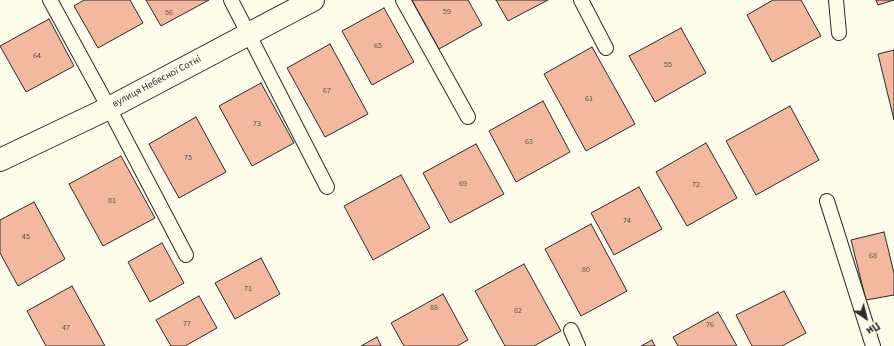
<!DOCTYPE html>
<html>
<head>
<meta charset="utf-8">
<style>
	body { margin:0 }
	#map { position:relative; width:894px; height:346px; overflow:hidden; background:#fdfbea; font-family:"Source Sans 3",sans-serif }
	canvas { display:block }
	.north { position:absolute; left:846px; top:298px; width:40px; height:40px; -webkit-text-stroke:3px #fdfbea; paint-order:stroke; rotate:145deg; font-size:11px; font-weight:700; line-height:16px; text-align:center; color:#2b2b2b }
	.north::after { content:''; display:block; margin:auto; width:14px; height:18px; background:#2b2b2b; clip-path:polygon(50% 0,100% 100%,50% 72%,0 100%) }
</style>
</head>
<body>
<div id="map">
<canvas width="894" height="346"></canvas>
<div class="north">Пн</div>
</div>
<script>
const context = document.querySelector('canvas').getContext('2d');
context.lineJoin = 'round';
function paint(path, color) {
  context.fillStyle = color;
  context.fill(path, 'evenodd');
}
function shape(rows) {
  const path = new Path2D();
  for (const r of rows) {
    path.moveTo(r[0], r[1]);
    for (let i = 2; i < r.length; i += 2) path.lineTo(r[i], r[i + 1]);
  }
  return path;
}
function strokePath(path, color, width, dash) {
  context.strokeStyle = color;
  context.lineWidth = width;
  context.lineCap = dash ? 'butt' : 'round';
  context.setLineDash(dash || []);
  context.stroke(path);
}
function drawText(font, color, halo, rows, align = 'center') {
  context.font = font + ' "Source Sans 3",sans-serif';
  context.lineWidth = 3;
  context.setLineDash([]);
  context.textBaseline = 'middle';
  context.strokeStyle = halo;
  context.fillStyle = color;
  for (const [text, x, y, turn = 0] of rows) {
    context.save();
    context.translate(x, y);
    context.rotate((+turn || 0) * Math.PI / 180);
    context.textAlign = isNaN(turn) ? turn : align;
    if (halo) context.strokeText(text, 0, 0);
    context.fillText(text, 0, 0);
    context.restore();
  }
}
const building = shape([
	[84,0,130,0,143,23,98,48,74,6,84,0],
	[146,0,209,0,161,26,146,0],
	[412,0,468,0,482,25,439,49,412,0],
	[496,0,548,0,508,21,496,0],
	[773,0,801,0,821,36,772,62,747,15,773,0],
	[876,0,894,0,878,5,876,0],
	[384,8,414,62,372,85,342,31,384,8],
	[49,19,74,66,26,92,0,46,49,19],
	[681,28,706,73,655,102,629,56,681,28],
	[330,44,368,114,325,137,287,68,330,44],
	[592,47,635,124,586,151,544,74,592,47],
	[894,50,894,120,878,54,894,50],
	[261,83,294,143,252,166,219,106,261,83],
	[543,101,570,152,516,182,489,131,543,101],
	[790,106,819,160,756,195,726,141,790,106],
	[196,117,226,172,179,198,149,144,196,117],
	[706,143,737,198,687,226,656,172,706,143],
	[476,144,504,194,450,223,423,173,476,144],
	[121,156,155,218,103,246,69,184,121,156],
	[401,175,430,228,373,260,344,206,401,175],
	[639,187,662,229,614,255,591,213,639,187],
	[34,202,65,259,18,286,0,253,0,220,34,202],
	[591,224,627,291,581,316,545,249,591,224],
	[884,232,894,273,894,295,866,300,851,240,884,232],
	[162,243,184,283,150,302,128,262,162,243],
	[261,258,280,294,235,319,215,283,261,258],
	[524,264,561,331,534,346,505,346,475,291,524,264],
	[72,286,105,346,46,346,27,311,72,286],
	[784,291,806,333,782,346,752,346,736,315,784,291],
	[443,294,468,340,457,346,404,346,391,323,443,294],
	[199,296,217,328,185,346,171,346,156,320,199,296],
	[718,312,737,346,678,346,673,337,718,312],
	[377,337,381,346,361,346,377,337],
	[652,340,655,346,641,346,652,340]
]);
const lane = shape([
	[50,0,109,108,186,255],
	[231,0,327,187],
	[403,0,468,117],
	[581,0,606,48],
	[836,0,839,33],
	[827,201,873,346],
	[571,330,578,346]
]);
const street = shape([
	[0,160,109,108,313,0]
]);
const numberNames = [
	["59",447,12],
	["56",169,13],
	["65",378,46],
	["64",37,56],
	["55",668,65],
	["67",327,91],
	["61",589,99],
	["73",257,124],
	["63",529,142],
	["75",188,158],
	["69",463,184],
	["72",696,185],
	["81",112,201],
	["74",627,221],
	["45",26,237],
	["68",873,256],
	["80",586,270],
	["71",248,289],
	["88",434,308],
	["82",518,311],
	["77",187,324],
	["76",710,325],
	["47",66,328]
];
const streetNames = [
	["вулиця Небесної Сотні",157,82,-28]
];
paint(building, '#f2b8a0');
strokePath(building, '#2b2b2b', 1);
strokePath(lane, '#2b2b2b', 16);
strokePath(street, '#2b2b2b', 24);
strokePath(lane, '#fdfbea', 14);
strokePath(street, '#fdfbea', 22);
drawText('8px', '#5d4e48', null, numberNames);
drawText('10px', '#2b2b2b', '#fdfbea', streetNames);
</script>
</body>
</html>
